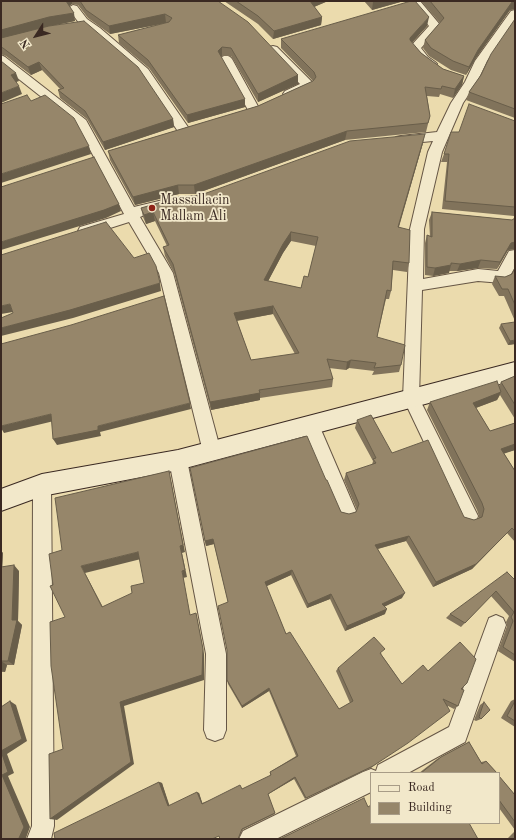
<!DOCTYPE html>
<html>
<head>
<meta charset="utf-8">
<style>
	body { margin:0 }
	#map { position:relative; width:516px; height:840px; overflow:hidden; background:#ebdbad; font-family:"Old Standard TT",serif }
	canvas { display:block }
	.frame { position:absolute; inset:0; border:2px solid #3a2922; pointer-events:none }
	.legend { position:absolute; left:370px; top:772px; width:130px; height:52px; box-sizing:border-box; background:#f2e8ca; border:1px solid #a89c87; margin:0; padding:5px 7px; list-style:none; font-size:12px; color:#3a2922 }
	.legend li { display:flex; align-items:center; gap:8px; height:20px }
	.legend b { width:20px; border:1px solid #a89c87 }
	.north { position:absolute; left:16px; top:16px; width:40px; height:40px; -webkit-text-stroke:3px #f2e8ca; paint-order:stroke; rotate:234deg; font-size:11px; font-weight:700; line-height:16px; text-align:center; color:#3a2922 }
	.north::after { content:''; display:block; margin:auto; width:14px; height:18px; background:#3a2922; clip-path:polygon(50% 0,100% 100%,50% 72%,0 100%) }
</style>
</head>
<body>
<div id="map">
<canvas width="516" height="840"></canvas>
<div class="frame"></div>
<ul class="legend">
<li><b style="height:5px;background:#f2e8ca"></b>Road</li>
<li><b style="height:11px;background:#96866a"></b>Building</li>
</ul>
<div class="north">N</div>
</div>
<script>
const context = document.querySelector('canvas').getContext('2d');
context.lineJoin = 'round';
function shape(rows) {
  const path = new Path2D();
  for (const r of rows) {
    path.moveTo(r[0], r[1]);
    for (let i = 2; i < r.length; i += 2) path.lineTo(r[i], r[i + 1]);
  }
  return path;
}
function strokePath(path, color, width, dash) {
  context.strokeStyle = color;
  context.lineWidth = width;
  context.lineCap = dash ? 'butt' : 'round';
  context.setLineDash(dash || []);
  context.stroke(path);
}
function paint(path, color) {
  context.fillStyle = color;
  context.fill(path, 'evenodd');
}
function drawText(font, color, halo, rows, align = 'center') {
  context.font = font + ' "Old Standard TT",serif';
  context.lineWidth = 3.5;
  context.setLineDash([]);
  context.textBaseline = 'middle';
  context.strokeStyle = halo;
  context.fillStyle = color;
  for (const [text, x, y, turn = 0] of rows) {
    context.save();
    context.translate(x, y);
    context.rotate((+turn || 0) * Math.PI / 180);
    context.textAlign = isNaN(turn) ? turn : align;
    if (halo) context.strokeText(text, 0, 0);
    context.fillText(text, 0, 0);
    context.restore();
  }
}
const street = shape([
	[409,1,420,1,441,26,421,48,428,57,435,62,437,64,435,66,427,66,420,61,409,48,429,26,409,1],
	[73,5,77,6,87,19,100,28,148,69,190,130,189,133,179,133,140,74,92,32,79,23,68,8,73,5],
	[515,10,515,21,487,61,477,82,463,103,442,152,424,229,423,279,478,269,498,271,509,251,515,250,515,267,507,281,502,283,478,281,422,290,419,398,478,516,476,522,469,525,462,522,403,398,410,229,428,152,433,141,401,144,396,143,395,140,396,137,401,136,437,132,451,103,465,82,475,61,511,11,515,10],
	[273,46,277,47,312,82,314,85,312,88,293,97,285,97,283,94,285,91,300,84,269,51,267,49,269,47,273,46],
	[1,55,5,57,86,120,134,207,163,200,168,202,170,205,168,208,149,213,140,217,173,273,221,452,218,457,212,460,206,457,203,452,159,273,129,222,85,236,80,235,78,231,80,227,124,214,77,125,1,65,1,55],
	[226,55,230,57,232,59,260,110,258,113,254,114,250,113,248,110,220,59,222,57,226,55],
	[310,418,316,420,319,425,356,511,353,517,347,519,341,517,338,511,301,425,304,420,310,418],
	[178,452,184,454,187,460,226,654,226,730,223,738,215,741,207,738,204,730,206,654,169,460,172,454,178,452],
	[42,477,48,479,51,485,54,826,51,839,27,839,32,826,33,485,36,479,42,477],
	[496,615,503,618,506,625,465,742,408,773,371,773,371,792,276,839,239,839,243,831,363,772,371,769,376,771,378,765,449,727,489,618,496,615]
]);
const secondary = shape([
	[515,362,515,380,178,470,42,496,1,511,1,489,42,474,178,450,515,362]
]);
const wall = shape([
	[1,1,218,1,298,75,298,84,258,102,231,56,222,56,221,57,245,107,188,123,149,68,119,43,118,35,167,23,166,23,110,34,88,18,78,5,72,4,69,6,75,21,51,26,28,31,173,119,174,127,105,150,87,119,60,98,58,90,60,89,42,70,31,75,6,56,1,54],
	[224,1,328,1,314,7,322,17,321,25,273,39,258,24],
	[364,1,404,1,372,10],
	[421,1,515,1,515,9,510,10,476,58,466,75,451,70,429,56,423,48,425,40,440,23],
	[515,19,515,118,466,100,469,92,481,75],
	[427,26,412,43,421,53,443,69,464,76,462,85,453,98,440,94,439,97,427,96,430,116,426,132,345,140,195,194,179,194,135,205,110,160,108,151,258,106,313,81,281,48,281,39],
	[515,121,515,249,508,250,497,269,478,268,457,271,449,271,449,273,433,276,425,275,425,243,427,235,430,236,429,220,432,212,512,220,515,218,514,216,442,209,447,162,441,162,444,154,459,132],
	[423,143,399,227,409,263,407,272,393,270,391,291,389,299,386,299,377,337,401,365,399,372,372,375,374,371,349,368,346,370,329,368,333,379,332,387,260,398,260,400,211,410,174,273,165,256,163,247,167,246,155,221,146,224,143,217,141,208,201,195],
	[291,241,316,246,308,277,301,288,268,281,283,253],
	[273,314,295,354,251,360,237,321],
	[515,268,515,321,504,296,499,296,492,284,495,276,505,277,512,274],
	[501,324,515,344,508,345,499,328],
	[515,376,515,419,500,395,497,400,476,408,490,431,515,423,515,450,504,453,515,471,515,542,507,533,472,569,433,587,406,541,378,549,402,598,385,606,385,614,345,631,330,599,307,608,291,575,266,586,286,634,339,709,350,703,336,671,338,668,382,653,381,654,402,684,428,671,461,689,458,706,454,709,448,706,371,768,305,799,294,779,268,794,275,814,242,830,239,839,220,839,219,836,55,839,159,782,162,783,169,806,199,793,202,803,242,789,271,776,270,774,270,772,296,756,269,691,242,708,228,684,227,680,228,602,214,544,206,546,190,468,326,480,341,512,349,514,356,512,357,510,344,480,346,473,372,465,373,461,355,428,357,420,392,453,464,517,474,520,479,518,479,516,477,510,427,410,430,402,499,386,501,382],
	[1,551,3,553,2,567,19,571,18,621,22,625,14,665,7,665,5,672,1,672],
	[515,580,515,662,498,651,507,626,506,622,509,616,491,596,461,627,446,618,450,614],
	[515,699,515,727,501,718,511,701],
	[484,702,481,719,476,721,474,720,480,705],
	[469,742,481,762,486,761,497,773,419,773,437,759],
	[499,776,515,795,515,830,499,808],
	[515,831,515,839,507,839]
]);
const shadedWall = shape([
	[65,1,72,1,72,4,67,8],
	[309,1,328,1,309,9],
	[377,1,404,1,372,10,373,2],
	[515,1,515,9,510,10,476,58,466,75,469,67,478,50,512,2],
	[74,13,75,21,51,26,1,38,1,30,49,17],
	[165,14,166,23,110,34,109,26],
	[322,17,321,25,273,39,274,31],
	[429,17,427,26,408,47,410,38],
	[222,47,222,56,219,60,218,51],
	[39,62,42,70,31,75,28,67],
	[16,73,19,81,14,83,11,75],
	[298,75,298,84,258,102,258,94],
	[464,76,462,85,453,98,455,89],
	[19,86,22,94,1,103,1,93],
	[245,99,245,107,188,123,187,115],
	[173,119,174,127,105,150,103,142],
	[347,131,345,140,195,194,194,185],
	[425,134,423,143,396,236,398,227],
	[89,146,91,154,1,183,1,174],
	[178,185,179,194,135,205,133,197],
	[119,204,121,211,106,218,1,250,1,242],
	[153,212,155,221,146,224,144,215],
	[291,232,291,241,283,253,264,289,264,280,283,244],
	[515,242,515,249,508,250,497,269,500,262,511,243],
	[481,260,478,268,457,271,460,264],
	[451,265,449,273,433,276,435,268],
	[160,283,161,291,73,318,1,336,1,328],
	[10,304,13,312,1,314,1,306],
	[273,306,273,314,234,321,234,313],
	[515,340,515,344,508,345,510,341],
	[351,360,349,368,346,370,347,362],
	[501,392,497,400,470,410,473,403],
	[260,393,260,400,211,410,210,402],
	[190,403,191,409,100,432,101,436,57,445,53,439,98,426],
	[51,414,54,421,4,433,1,428,1,426],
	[515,444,515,450,497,456,501,449],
	[169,471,185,552,182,553,187,577,183,578,191,621,190,615,182,571,180,546],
	[512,528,507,533,472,569,433,587,436,582],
	[409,536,406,541,373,550,375,545],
	[213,539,214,544,206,546,205,541],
	[1,551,3,553,2,573,1,572],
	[138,552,141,559,85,573,106,613,102,607,81,566],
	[14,565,19,571,18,621,22,625,14,665,8,661,12,620],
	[292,570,291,575,265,587,265,582],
	[405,593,402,598,380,609,382,604],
	[331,594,330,599,307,608,308,604],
	[387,609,385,614,345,631,347,626],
	[196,613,204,654,204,680,124,706,134,764,57,820,50,819,120,702],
	[1,661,7,665,5,672,1,670],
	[269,688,269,691,242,708,242,706],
	[10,701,16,705,27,741,7,754,14,773,8,776,30,827,26,838,27,839,19,838,2,775,1,751],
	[295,777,294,779,267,795,268,794],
	[159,782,162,783,170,807,168,806],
	[197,792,199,793,203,805,202,804]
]);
const building = shape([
	[1,1,66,1,74,13,49,17,1,30,1,1],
	[80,1,218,1,248,22,298,75,258,94,231,48,222,47,218,51,245,99,187,115,148,60,118,35,169,22,172,18,165,14,109,26,86,10,80,1],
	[236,1,310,1,322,17,274,31,258,16,236,1],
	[411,1,415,1,429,17,410,38,410,40,421,53,443,69,464,76,455,89,442,86,441,89,425,87,430,116,428,123,347,131,194,185,178,185,133,197,108,151,258,106,313,81,316,77,314,72,281,39,411,1],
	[430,1,515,1,512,2,478,50,469,67,453,61,431,48,425,40,444,18,430,1],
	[515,19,515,109,469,92,481,75,491,54,515,19],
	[84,21,138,67,173,119,103,142,85,111,58,90,64,88,39,62,28,67,3,48,1,47,1,38,49,26,84,21],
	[1,61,16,73,11,75,19,86,1,93,1,61],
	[27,95,31,101,45,95,74,118,89,146,1,174,1,104,27,95],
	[469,104,515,121,515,207,445,201,449,154,444,154,451,132,459,132,469,104],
	[425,134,398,227,410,230,409,263,393,261,391,291,387,290,377,337,405,345,401,365,374,368,376,363,351,360,347,362,327,359,333,379,259,390,260,393,210,402,173,264,163,247,169,245,153,212,144,215,141,208,179,197,201,195,350,141,425,134],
	[291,232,318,237,308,277,304,276,301,288,264,280,283,244,291,232],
	[273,306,299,353,251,360,234,313,273,306],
	[94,157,119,204,104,210,1,242,1,187,94,157],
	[432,212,512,220,515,218,515,242,511,243,500,262,481,260,460,264,451,263,451,265,435,268,427,267,427,235,432,237,432,212],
	[106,222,134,258,149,253,156,266,160,283,70,310,1,328,1,318,13,313,10,304,1,306,1,255,106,222],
	[515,268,515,305,508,289,502,289,495,276,505,277,512,274,515,268],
	[164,296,190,403,98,426,98,430,53,439,51,414,1,426,1,344,71,325,164,296],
	[515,322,515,340,510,341,501,324,515,322],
	[515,376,515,405,501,382,515,376],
	[497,381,501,392,473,403,490,431,515,423,515,444,501,449,515,471,515,531,512,528,476,564,436,582,409,536,375,545,405,593,382,604,387,609,347,626,331,594,308,604,292,570,265,582,286,634,290,632,339,709,353,701,338,668,374,637,385,649,380,653,402,684,423,665,428,671,460,642,476,659,467,683,461,689,464,690,458,706,443,699,450,711,408,743,373,766,306,798,295,777,268,794,275,813,242,829,238,839,220,839,219,836,212,839,55,839,54,833,159,782,168,806,197,792,202,804,240,785,242,789,271,775,270,772,298,756,269,688,242,706,227,680,227,650,218,606,228,602,213,539,205,541,190,468,307,436,326,480,327,480,341,512,349,514,356,512,359,504,346,473,376,463,373,459,376,458,357,420,371,415,392,453,428,440,464,517,474,520,482,517,484,509,482,503,430,402,497,381],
	[169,471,183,545,180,546,185,570,182,571,190,615,196,613,203,649,202,675,120,702,131,762,50,819,49,754,63,749,51,666,50,622,65,617,50,586,53,585,49,554,62,550,55,498,169,471],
	[138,552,144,583,131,586,132,593,102,607,81,566,138,552],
	[14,565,12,620,17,620,8,661,1,661,1,567,14,565],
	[507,572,515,580,515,655,503,647,513,621,511,617,514,612,496,591,465,623,450,614,507,572],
	[10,701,22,739,1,751,8,772,2,775,24,827,19,838,20,839,1,839,1,707,10,701],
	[515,701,515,721,507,716,515,701],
	[484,702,490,710,481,719,479,717,484,702],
	[469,742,482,764,486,761,497,773,421,773,441,757,469,742],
	[499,776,515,795,515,822,499,800,499,776],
	[364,798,368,807,371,805,371,823,469,823,478,839,280,839,364,798]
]);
const markers = [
	[152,208,4,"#8f2418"]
];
const poiNames = [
	["Massallacin",160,200],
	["Mallam Ali",160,216]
];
strokePath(street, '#665645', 2);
strokePath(secondary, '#3a2922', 2);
paint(street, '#f2e8ca');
paint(secondary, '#f2e8ca');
paint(wall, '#81735b');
paint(shadedWall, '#695e4a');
paint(building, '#96866a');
strokePath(building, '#695e4a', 1);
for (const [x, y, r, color] of markers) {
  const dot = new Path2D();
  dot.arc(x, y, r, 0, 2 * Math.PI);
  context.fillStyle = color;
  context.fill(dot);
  strokePath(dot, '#f2e8ca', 1.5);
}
drawText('14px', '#3a2922', '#f2e8ca', poiNames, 'left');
</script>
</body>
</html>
